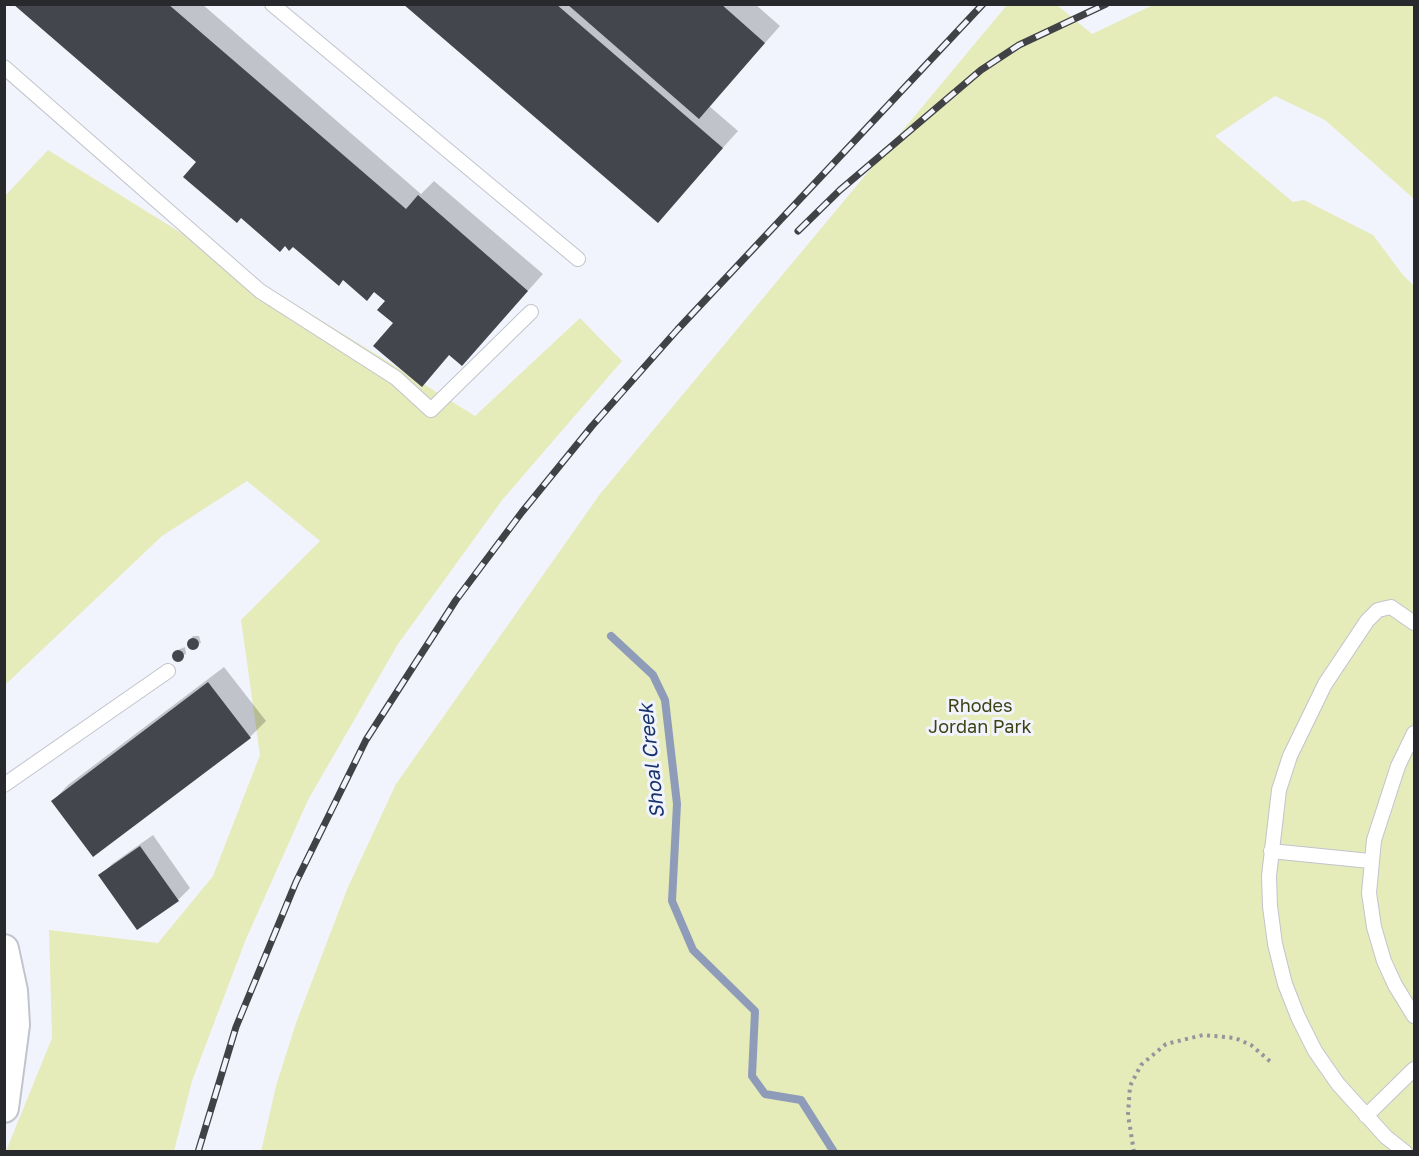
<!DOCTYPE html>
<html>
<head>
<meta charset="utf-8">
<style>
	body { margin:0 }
	#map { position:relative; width:1419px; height:1156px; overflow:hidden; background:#f2f4fd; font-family:"Golos Text",sans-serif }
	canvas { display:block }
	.frame { position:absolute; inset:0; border:6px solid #28292c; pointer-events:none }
</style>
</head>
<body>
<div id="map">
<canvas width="1419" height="1156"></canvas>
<div class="frame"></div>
</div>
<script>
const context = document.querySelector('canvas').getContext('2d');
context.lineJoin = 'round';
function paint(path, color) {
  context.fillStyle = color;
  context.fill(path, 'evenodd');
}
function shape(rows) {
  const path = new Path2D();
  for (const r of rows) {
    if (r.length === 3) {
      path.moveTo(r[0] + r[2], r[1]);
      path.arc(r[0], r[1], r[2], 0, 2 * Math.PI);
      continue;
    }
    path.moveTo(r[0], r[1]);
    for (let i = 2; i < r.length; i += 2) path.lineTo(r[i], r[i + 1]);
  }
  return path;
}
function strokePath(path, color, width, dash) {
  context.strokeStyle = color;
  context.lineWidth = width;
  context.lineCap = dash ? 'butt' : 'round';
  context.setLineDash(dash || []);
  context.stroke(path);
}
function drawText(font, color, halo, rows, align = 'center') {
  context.font = font + ' "Golos Text",sans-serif';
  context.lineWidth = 6;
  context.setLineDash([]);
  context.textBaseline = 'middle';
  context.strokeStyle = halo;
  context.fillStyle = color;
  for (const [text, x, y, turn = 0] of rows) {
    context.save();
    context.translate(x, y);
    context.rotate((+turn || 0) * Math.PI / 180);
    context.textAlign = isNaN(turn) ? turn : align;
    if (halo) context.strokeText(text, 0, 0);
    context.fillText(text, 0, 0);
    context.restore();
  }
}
const green = shape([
	[1007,5,1057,5,1092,34,1153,5,1414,5,1414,199,1325,120,1275,96,1215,136,1293,202,1304,200,1373,235,1403,275,1414,286,1414,1151,261,1152,276,1086,296,1023,348,887,396,784,600,494],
	[48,150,475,416,580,318,622,361,503,499,398,644,308,800,246,939,192,1081,174,1151,6,1151,52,1038,49,930,158,943,213,876,260,755,241,620,320,541,247,481,162,536,5,685,5,196]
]);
const shadow = shape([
	[15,4,202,4,421,194,434,181,543,274,462,364,450,354,437,369,395,323,387,301,375,291,344,279,198,162],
	[405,4,755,4,780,26,709,106,738,131,657,221],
	[193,636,199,636,201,643,190,647,190,640],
	[185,647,186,654,175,659,175,651],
	[224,667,266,721,250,737,53,801,68,785],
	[153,835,190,888,178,900,138,928,100,876,112,864]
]);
const stream = shape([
	[611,636,653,675,665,700,677,804,672,901,693,950,755,1011,752,1076,765,1094,801,1100,834,1152]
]);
const building = shape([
	[13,4,168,4,406,209,418,195,528,291,462,366,449,355,422,387,373,346,393,323,377,310,385,301,374,292,367,301,343,280,339,286,293,247,289,251,285,246,280,252,241,218,237,223,183,177,196,162],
	[403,4,556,4,723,148,658,223],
	[567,4,721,4,765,43,699,119],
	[193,644,6],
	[178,656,6],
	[208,682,251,738,93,857,51,801],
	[140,846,179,901,137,930,98,875]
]);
const path = shape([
	[1134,1152,1128,1115,1130,1086,1141,1065,1166,1044,1203,1035,1235,1038,1251,1045,1272,1063]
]);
const lane = shape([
	[272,4,578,259],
	[4,67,260,291,396,378,431,410,531,312],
	[1414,733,1398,766,1374,840,1369,893,1374,927,1384,961,1395,985,1414,1016],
	[4,785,168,671],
	[1271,851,1370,861],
	[1366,1116,1414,1069],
	[1405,1152,1386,1137,1338,1084,1315,1051,1298,1017,1285,984,1275,944,1270,906,1269,876,1279,790,1290,756,1325,684,1367,621,1378,610,1391,607,1414,623]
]);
const street = shape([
	[4,949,13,991,15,1025,4,1108]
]);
const rail = shape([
	[798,231,840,190,981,70,1019,45,1106,4],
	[198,1152,236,1027,296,882,366,740,456,600,522,512,592,426,678,329,983,4]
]);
const parkNames = [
	["Rhodes",980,706],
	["Jordan Park",980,727]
];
const waterNames = [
	["Shoal Creek",652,761,-96]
];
paint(green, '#e6ebba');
paint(shadow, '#0003');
strokePath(stream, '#8e9cb9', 8);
paint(building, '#44464d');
strokePath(lane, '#c2c4cc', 16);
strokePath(street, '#c2c4cc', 32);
strokePath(path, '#94969c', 4, [3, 4.5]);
strokePath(lane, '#fff', 14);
strokePath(street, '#fff', 28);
strokePath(rail, '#414246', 7);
strokePath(rail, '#f2f4fd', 4.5, [14]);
drawText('18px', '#3e4116', '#f2f4fd', parkNames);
drawText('italic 20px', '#18336c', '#f2f4fd', waterNames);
</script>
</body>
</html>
